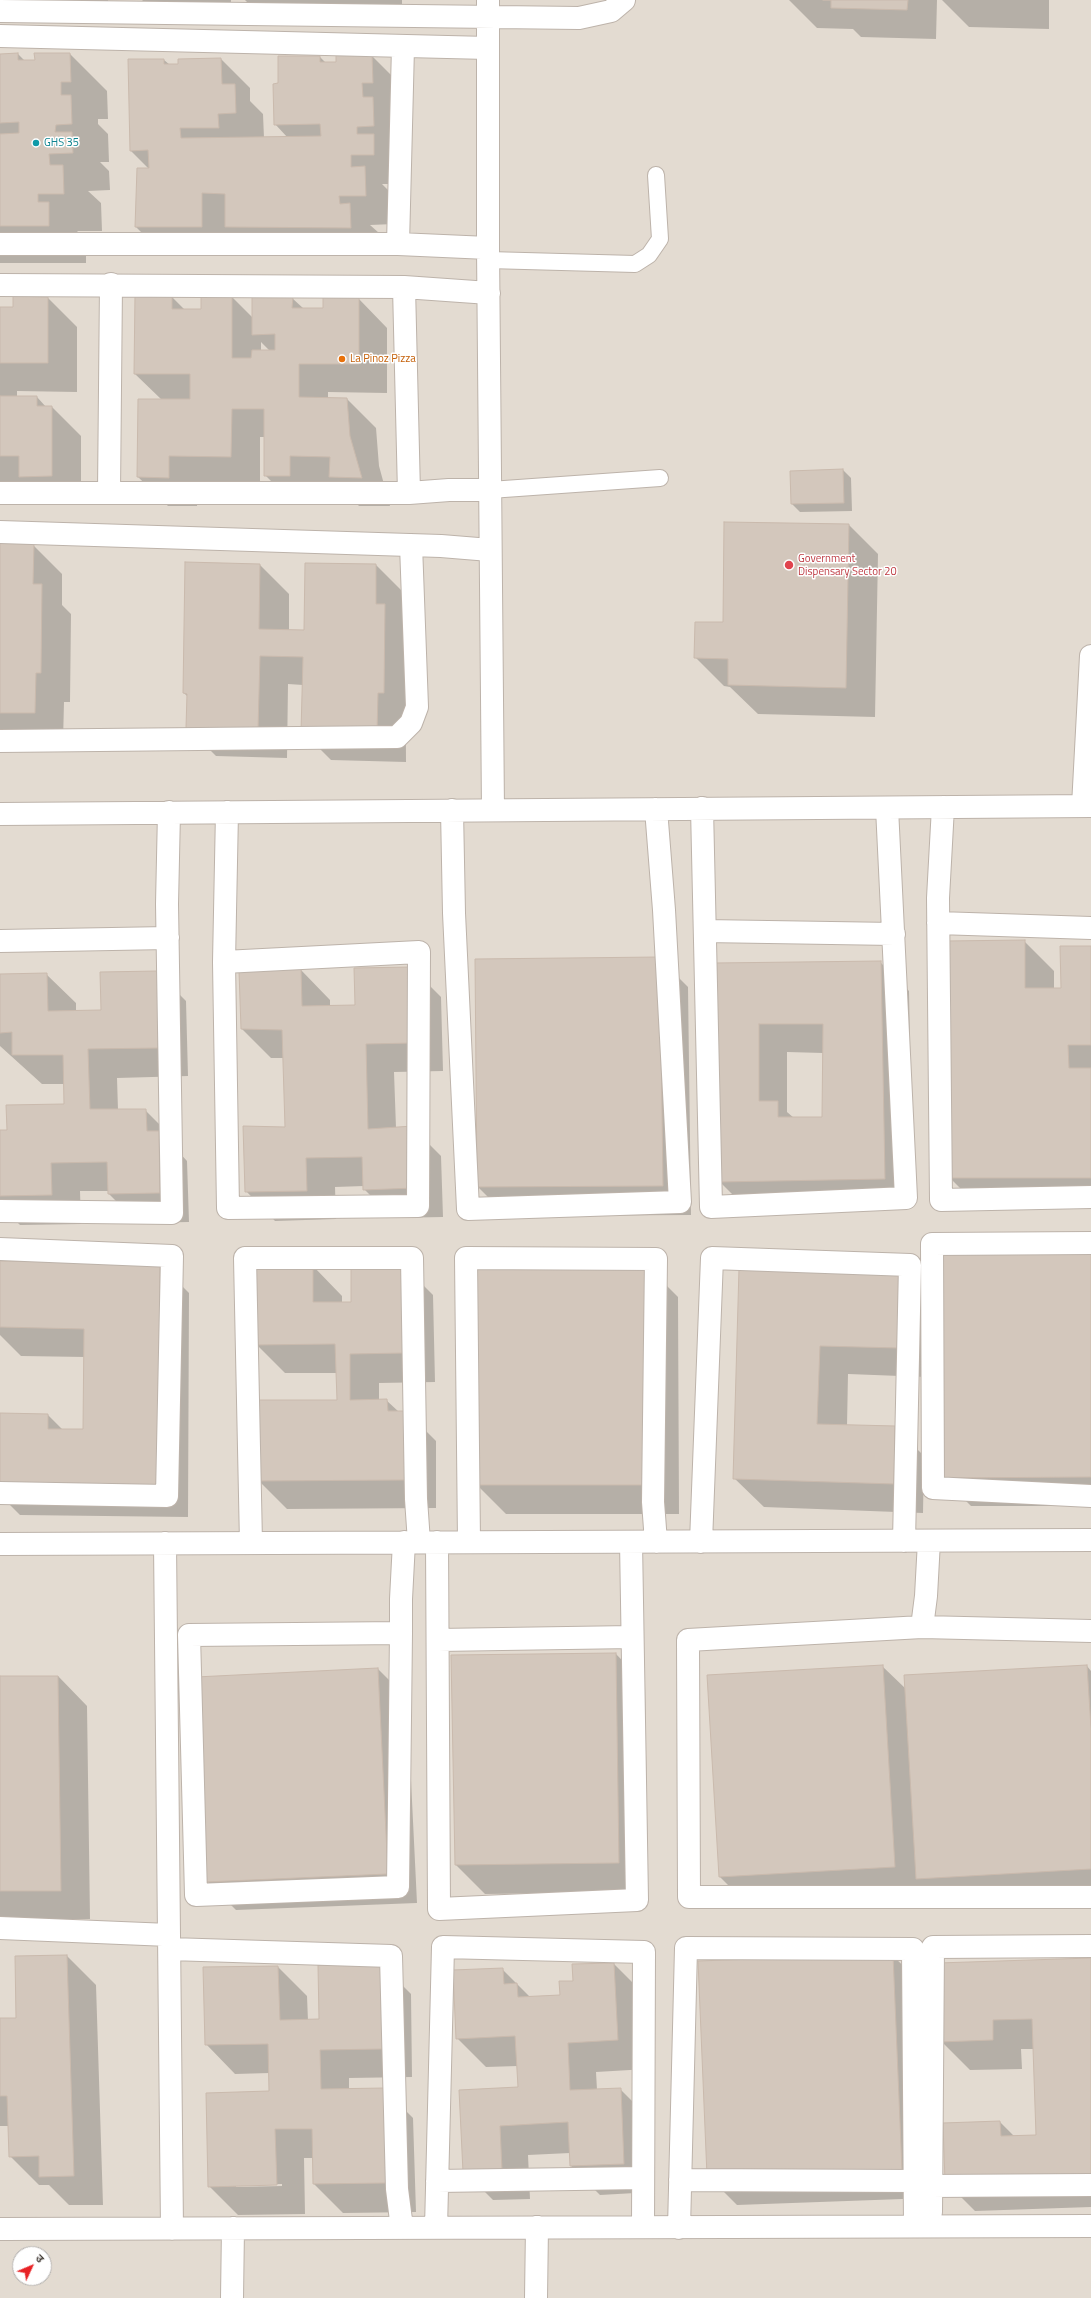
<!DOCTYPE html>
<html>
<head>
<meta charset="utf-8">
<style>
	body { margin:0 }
	#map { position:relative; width:1091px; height:2298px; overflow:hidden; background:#f0eae3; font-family:"Titillium Web","Noto Sans Devanagari",sans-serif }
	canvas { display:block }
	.north { position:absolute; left:12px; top:2246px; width:40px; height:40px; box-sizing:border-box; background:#fff; border:1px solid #b3b0ae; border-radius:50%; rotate:46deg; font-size:11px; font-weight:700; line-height:16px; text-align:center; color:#413a34 }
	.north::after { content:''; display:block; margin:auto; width:14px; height:18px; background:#e82225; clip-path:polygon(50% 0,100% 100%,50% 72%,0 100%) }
</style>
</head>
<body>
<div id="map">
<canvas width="1091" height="2298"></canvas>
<div class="north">उ</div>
</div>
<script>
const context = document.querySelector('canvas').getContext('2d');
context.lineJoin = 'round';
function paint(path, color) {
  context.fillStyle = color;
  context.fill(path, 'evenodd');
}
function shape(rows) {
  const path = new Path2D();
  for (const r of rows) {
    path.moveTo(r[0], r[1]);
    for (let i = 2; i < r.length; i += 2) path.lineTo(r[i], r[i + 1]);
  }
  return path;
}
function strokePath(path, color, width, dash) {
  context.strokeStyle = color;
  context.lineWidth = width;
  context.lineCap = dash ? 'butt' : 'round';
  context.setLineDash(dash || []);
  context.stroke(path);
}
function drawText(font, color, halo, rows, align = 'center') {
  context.font = font + ' "Titillium Web",sans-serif';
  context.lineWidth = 3;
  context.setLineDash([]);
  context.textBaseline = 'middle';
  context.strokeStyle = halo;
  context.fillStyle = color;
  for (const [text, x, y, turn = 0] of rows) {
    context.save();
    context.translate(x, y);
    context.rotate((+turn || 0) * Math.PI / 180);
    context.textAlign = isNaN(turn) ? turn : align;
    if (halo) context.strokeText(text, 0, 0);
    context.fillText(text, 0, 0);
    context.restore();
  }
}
const residential = shape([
	[0,0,1091,0,1091,2298,0,2298],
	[20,2254,44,2254,44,2278,20,2278]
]);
const shadow = shape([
	[0,0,108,0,108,11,0,8],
	[142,0,231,0,230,22,163,21],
	[245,0,402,0,402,26,268,23],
	[789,0,937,0,936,39,861,37,853,29,817,28],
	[942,0,1049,0,1049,29,969,27],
	[18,54,25,61,36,61,70,54,107,91,108,119,98,119,98,124,108,134,109,162,100,162,109,171,110,190,88,191,101,203,102,231,77,231,86,240,86,263,0,263,0,55],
	[371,55,400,84,403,184,382,184,394,196,394,224,370,225,379,233,379,256,255,256,231,232,231,256,165,256,136,227,149,169,131,151,129,60,164,60,170,65,221,59,250,88,250,101,263,114,264,138,288,138,275,124,279,84,320,57,326,63,337,63],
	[172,297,185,310,202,310,232,297,253,318,292,298,304,309,324,309,358,298,387,328,387,393,328,392,328,398,347,399,376,428,379,466,390,506,359,506,338,485,319,485,318,505,294,504,265,475,265,437,260,437,260,486,198,485,197,506,168,506,138,477,162,400,135,374],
	[261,342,270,351,261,351],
	[48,298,77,327,77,392,17,391,17,397,37,397,46,407,52,407,81,436,81,505,49,505,28,484,0,504,0,308,14,308],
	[843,470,851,478,852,511,800,512,792,504],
	[849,525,878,554,875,717,758,714,730,687,724,686,695,657,724,623],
	[0,544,33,545,62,574,62,605,71,614,70,702,64,702,63,742,0,741],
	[186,563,260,565,289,594,289,630,305,631,376,565,405,594,406,762,331,760,302,731,303,685,288,684,287,758,216,756,187,727,188,697,184,693],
	[1025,942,1054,971,1054,989,1062,989,1091,947,1091,1206,978,1206,949,1177],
	[659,958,688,987,691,1215,507,1216,478,1187],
	[880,962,909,991,913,1208,749,1211,720,1182,716,964],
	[787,1052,823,1053,823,1118,794,1118,787,1112],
	[412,968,441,997,443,1071,394,1072,396,1128,412,1127,441,1156,443,1217,393,1218,364,1189,364,1186,335,1187,336,1219,275,1221,246,1191,286,1128,284,1058,271,1058,242,1029,301,970,330,1000,330,1007,356,1006],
	[157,972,186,1001,188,1076,117,1078,118,1110,145,1110,174,1139,175,1148,187,1161,189,1222,138,1223,109,1194,109,1191,80,1191,81,1224,20,1225,0,1205,0,1131,8,1131,65,1105,65,1084,42,1084,0,1046,0,975,46,974,76,1003,76,1012,102,1011],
	[1091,1253,1091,1506,971,1506,942,1477],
	[0,1262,160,1264,189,1293,188,1517,20,1515,0,1495,0,1414,48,1415,63,1430,84,1430,85,1357,21,1356,0,1335],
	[313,1266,342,1296,342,1303,352,1303,404,1266,433,1295,435,1382,379,1383,379,1400,386,1400,399,1412,407,1412,436,1441,436,1508,287,1509,258,1480,338,1401,337,1373,285,1373,256,1344],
	[649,1268,678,1297,679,1514,506,1514,477,1485],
	[740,1270,899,1275,928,1304,926,1377,848,1374,847,1426,895,1427,924,1456,923,1513,764,1507,734,1478],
	[616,1654,645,1684,648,1892,485,1894,456,1865],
	[882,1666,906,1689,1087,1666,1091,1671,1091,1899,946,1908,923,1885,924,1896,749,1906,720,1877],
	[378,1669,407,1698,417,1903,236,1910,207,1881],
	[58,1676,87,1706,90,1919,0,1920,0,1677],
	[892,1955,922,1984,930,2198,737,2205,708,2176],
	[67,1956,96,1985,103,2205,69,2205,49,2185,39,2185,10,2156,9,2126,0,2126,0,2019,17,2019,16,1957],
	[1091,1959,1091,2207,975,2211,946,2182,1000,2122,1015,2137,1037,2136,1034,2049,1021,2049,1022,2069,970,2070,941,2041],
	[614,1964,643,1993,647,2069,596,2072,597,2090,620,2089,649,2118,653,2192,600,2195,571,2166,570,2153,528,2155,530,2199,493,2200,464,2171,519,2088,518,2066,486,2067,457,2038,502,1969,531,1998,561,1996,574,1982],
	[382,1965,411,1994,412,2077,349,2078,349,2090,384,2089,413,2118,416,2212,343,2213,314,2184,314,2158,304,2158,305,2214,238,2215,209,2186,270,2092,270,2073,235,2074,206,2044,204,1968,278,1967,307,1996,308,2021,320,2020],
	[282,2184,282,2186,236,2187,236,2185]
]);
const building = shape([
	[823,0,908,0,907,10,831,8,831,0,823,0],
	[18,53,18,60,35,60,34,53,70,53,71,82,61,82,61,95,71,95,72,124,56,125,55,132,72,132,73,153,49,154,50,165,63,165,64,194,38,194,38,202,49,202,49,226,0,226,0,134,19,133,19,122,0,123,0,54,18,53],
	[372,54,373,83,362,83,363,97,373,97,374,126,357,127,357,134,374,134,374,155,351,155,351,167,365,166,366,196,339,196,340,204,350,203,351,228,225,227,225,194,202,193,202,227,135,227,137,168,149,168,148,150,130,151,128,59,164,59,164,64,178,64,178,59,221,58,222,84,235,84,236,113,218,114,219,128,180,128,181,138,321,136,320,124,274,125,273,84,278,83,278,56,320,56,320,62,336,62,336,55,372,54],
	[135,295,172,296,172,309,201,309,201,296,232,296,232,358,251,358,252,350,275,350,275,334,252,335,252,296,293,297,292,308,323,308,323,297,359,297,359,364,299,364,299,397,347,398,350,436,362,478,329,477,330,457,290,456,290,476,264,476,264,409,232,409,231,457,169,456,169,478,137,477,138,399,190,399,190,374,134,374,135,295],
	[13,296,48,297,48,363,0,363,0,307,13,307,13,296],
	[0,396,37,396,37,406,52,406,52,476,19,477,19,456,0,456,0,396],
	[843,469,844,503,791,504,790,471,843,469],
	[724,522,849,524,846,688,728,685,728,659,694,658,695,622,723,622,724,522],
	[0,543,34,544,33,584,42,584,41,673,36,673,35,713,0,713,0,543],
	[185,562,260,564,259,629,304,630,305,563,376,564,376,604,385,604,384,693,378,693,377,733,301,732,303,657,260,656,258,730,186,728,187,694,183,693,185,562],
	[1025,940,1025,988,1061,988,1060,946,1091,946,1091,1045,1068,1045,1069,1068,1091,1068,1091,1178,948,1178,946,941,1025,940],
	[660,957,663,1186,477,1187,475,959,660,957],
	[881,961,885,1179,719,1182,715,963,881,961],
	[759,1024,823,1024,822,1117,778,1117,778,1101,759,1101,759,1024],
	[412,967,414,1043,366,1044,368,1129,413,1126,415,1188,363,1190,362,1157,306,1158,307,1191,245,1192,243,1126,285,1127,282,1030,241,1029,239,971,301,969,302,1006,355,1005,354,968,412,967],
	[158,971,160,1048,88,1049,90,1109,146,1109,147,1131,159,1131,160,1193,108,1194,107,1162,51,1163,52,1195,0,1196,0,1130,7,1130,6,1105,64,1104,63,1055,12,1055,12,1032,0,1033,0,974,47,973,48,1011,101,1010,100,972,158,971],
	[939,1252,1091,1252,1091,1477,941,1478,939,1252],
	[0,1261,160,1263,159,1489,0,1487,0,1413,48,1414,48,1429,83,1429,84,1329,0,1327,0,1261],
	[313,1265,313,1302,351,1302,351,1265,405,1265,406,1353,350,1354,350,1400,387,1399,388,1411,407,1411,408,1480,257,1481,256,1400,337,1400,335,1344,255,1345,254,1266,313,1265],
	[475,1267,649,1267,650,1485,476,1485,475,1267],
	[739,1269,900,1274,898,1348,820,1346,817,1424,895,1426,894,1484,733,1479,739,1269],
	[616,1653,619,1863,455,1865,451,1655,616,1653],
	[883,1665,895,1867,719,1877,707,1675,883,1665],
	[1087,1665,1091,1728,1091,1869,916,1879,904,1675,1087,1665],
	[378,1668,388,1874,206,1882,196,1677,378,1668],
	[0,1676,58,1676,61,1891,0,1891,0,1676],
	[893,1954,902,2170,707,2176,698,1961,893,1954],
	[67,1955,74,2176,39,2177,39,2156,9,2157,7,2096,0,2096,0,2018,16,2018,15,1956,67,1955],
	[1091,1958,1091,2178,945,2182,943,2123,1000,2121,1001,2136,1036,2135,1032,2019,993,2020,993,2040,940,2042,938,1963,1091,1958],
	[614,1963,618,2040,568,2043,570,2090,621,2088,624,2164,570,2166,568,2122,500,2126,502,2170,463,2172,459,2090,518,2087,515,2036,456,2039,453,1970,503,1968,504,1984,517,1983,518,1997,560,1995,559,1981,573,1981,572,1964,614,1963],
	[382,1964,384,2049,320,2050,321,2089,385,2088,387,2183,313,2184,312,2129,275,2129,277,2185,208,2187,206,2093,269,2091,268,2044,205,2045,203,1967,278,1966,280,2020,319,2019,318,1965,382,1964]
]);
const service = shape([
	[488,260,635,264,649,255,660,239,656,175],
	[490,490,660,478]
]);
const minor = shape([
	[488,0,488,248,493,810],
	[0,11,579,18,611,11,624,0],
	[0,36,488,48],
	[0,244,398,244,488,248],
	[398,244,403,47],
	[0,285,404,287,489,293],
	[404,287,409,493],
	[109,492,111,284],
	[0,493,409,493,449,490,490,490],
	[0,532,441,546,490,550],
	[0,741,397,737,411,723,417,707,411,545],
	[1083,806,1091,656],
	[943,807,938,898,941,1200,1091,1197],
	[702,808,711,1207,906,1198,887,808],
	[452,810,454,913,468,1209,680,1202,664,910,656,809],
	[0,814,1091,806],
	[938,923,1091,928],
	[705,931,894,934],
	[0,941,168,938],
	[224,962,419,952,418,1206,228,1208,224,962,227,812],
	[0,1211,172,1213,167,904,169,812],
	[1091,1243,932,1244,933,1488,1091,1496],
	[0,1249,172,1256,167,1496,0,1493],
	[437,1542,439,1909,637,1900,631,1542],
	[469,1542,466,1258,656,1259,653,1502,656,1542],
	[701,1542,712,1258,910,1265,904,1541],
	[165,1543,172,2229],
	[251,1543,245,1258,412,1258,416,1499,419,1542],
	[0,1544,1091,1540],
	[922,1627,926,1596,929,1541],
	[1091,1631,922,1627,688,1640,689,1897,1091,1897],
	[401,1633,189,1635,196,1895,398,1887,401,1633,401,1599,404,1542],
	[438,1640,632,1637],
	[0,1928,169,1935],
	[170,1949,391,1956,397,2189,402,2228],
	[680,2180,915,2181],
	[437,2181,643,2178],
	[930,2186,1091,2185],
	[931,2212,933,1947,1091,1946],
	[436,2228,443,1947,644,1952,643,2227],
	[679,2228,686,1948,913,1949,915,2226],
	[0,2229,1091,2226],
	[232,2298,233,2228],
	[536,2298,537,2227]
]);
const markers = [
	[36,143,4,"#0f9aa8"],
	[342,359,4,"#e8710a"],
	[789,565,5,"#e0444e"]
];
const cultureNames = [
	["GHS 35",44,143]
];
const foodNames = [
	["La Pinoz Pizza",350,359]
];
const healthNames = [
	["Government",798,559],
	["Dispensary Sector 20",798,572]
];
paint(residential, '#e3dbd1');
paint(shadow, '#0003');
paint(building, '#d3c7bc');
strokePath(building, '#cabaad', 1);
strokePath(service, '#bdb3aa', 18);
strokePath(minor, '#bdb3aa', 24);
strokePath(service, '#fff', 16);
strokePath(minor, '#fff', 22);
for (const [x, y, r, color] of markers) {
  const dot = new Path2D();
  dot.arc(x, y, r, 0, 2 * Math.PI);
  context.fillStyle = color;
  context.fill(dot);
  strokePath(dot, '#fff', 1.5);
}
drawText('11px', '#0d838f', '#fff', cultureNames, 'left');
drawText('11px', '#c56008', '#fff', foodNames, 'left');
drawText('11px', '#be3a42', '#fff', healthNames, 'left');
</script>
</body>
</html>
